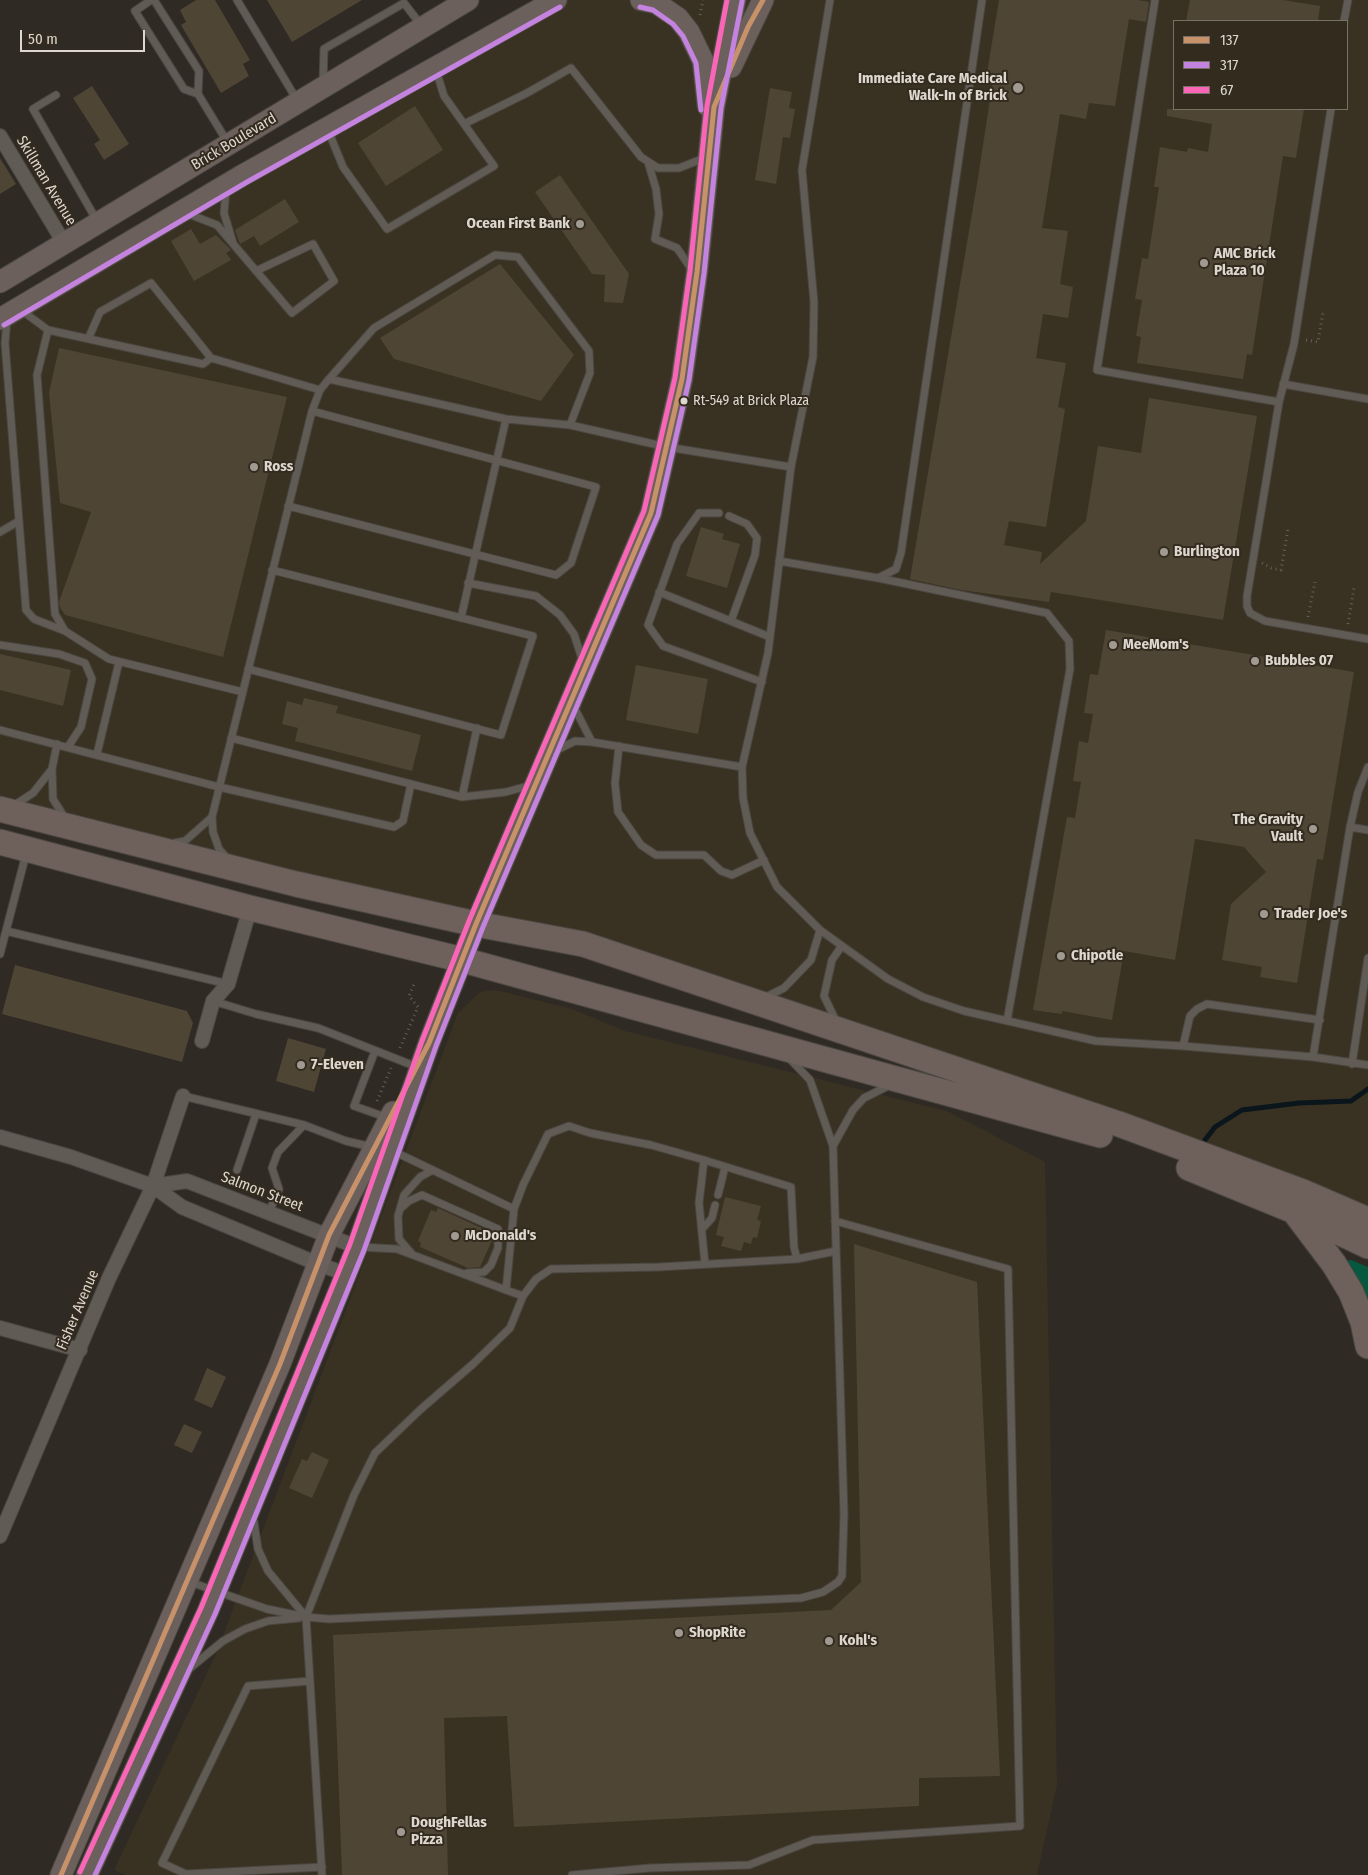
<!DOCTYPE html>
<html>
<head>
<meta charset="utf-8">
<style>
	body { margin:0 }
	#map { position:relative; width:1368px; height:1875px; overflow:hidden; background:#2f2a24; font-family:"Fira Sans Condensed",sans-serif }
	canvas { display:block }
	.legend { position:absolute; left:1173px; top:20px; width:175px; height:90px; box-sizing:border-box; background:#342b1f; border:1px solid #787065; margin:0; padding:6px 9px; list-style:none; font-size:15px; color:#ddd7cf }
	.legend li { display:flex; align-items:center; gap:10px; height:25px }
	.legend b { width:25px; border:1px solid #787065 }
	.scale { position:absolute; left:20px; top:30px; width:125px; height:22px; box-sizing:border-box; border:2px solid #ddd7cf; border-top:0; padding-left:6px; font-size:15px; line-height:18px; white-space:nowrap; color:#ddd7cf; -webkit-text-stroke:4px #342b1f; paint-order:stroke }
</style>
</head>
<body>
<div id="map">
<canvas width="1368" height="1875"></canvas>
<ul class="legend">
<li><b style="height:6px;background:#c7916a"></b>137</li>
<li><b style="height:6px;background:#c483df"></b>317</li>
<li><b style="height:6px;background:#fa66b7"></b>67</li>
</ul>
<div class="scale">50 m</div>
</div>
<script>
const context = document.querySelector('canvas').getContext('2d');
context.lineJoin = 'round';
function paint(path, color) {
  context.fillStyle = color;
  context.fill(path, 'evenodd');
}
function shape(rows) {
  const path = new Path2D();
  for (const r of rows) {
    path.moveTo(r[0], r[1]);
    for (let i = 2; i < r.length; i += 2) path.lineTo(r[i], r[i + 1]);
  }
  return path;
}
function strokePath(path, color, width, dash) {
  context.strokeStyle = color;
  context.lineWidth = width;
  context.lineCap = dash ? 'butt' : 'round';
  context.setLineDash(dash || []);
  context.stroke(path);
}
function drawText(font, color, halo, rows, align = 'center') {
  context.font = font + ' "Fira Sans Condensed",sans-serif';
  context.lineWidth = 4;
  context.setLineDash([]);
  context.textBaseline = 'middle';
  context.strokeStyle = halo;
  context.fillStyle = color;
  for (const [text, x, y, turn = 0] of rows) {
    context.save();
    context.translate(x, y);
    context.rotate((+turn || 0) * Math.PI / 180);
    context.textAlign = isNaN(turn) ? turn : align;
    if (halo) context.strokeText(text, 0, 0);
    context.fillText(text, 0, 0);
    context.restore();
  }
}
const commercial = shape([
	[556,0,1368,0,1368,1220,583,944,0,809,0,319],
	[1174,21,1347,21,1347,109,1174,109],
	[496,990,572,1009,625,1031,947,1111,1045,1162,1057,1785,1037,1875,126,1875,114,1870,216,1654,458,1013,480,992]
]);
const green = shape([
	[1351,1260,1368,1267,1368,1307,1345,1261]
]);
const stream = shape([
	[1205,1140,1215,1127,1242,1110,1299,1103,1351,1101,1368,1089]
]);
const building = shape([
	[196,0,215,0,250,60,243,64,249,76,221,93,181,25,186,22,180,10],
	[267,0,362,0,292,42],
	[999,0,1138,0,1149,2,1146,22,1129,19,1115,106,1089,103,1086,119,1060,114,1042,228,1068,231,1060,284,1073,287,1068,318,1043,314,1036,358,1066,363,1058,407,1065,409,1046,527,1009,521,1004,545,1042,552,1040,564,1086,521,1098,446,1141,453,1149,398,1257,416,1223,620,1051,592,1049,602,961,590,910,579,978,178,994,73,987,73],
	[1190,0,1283,0,1320,6,1318,21,1186,21],
	[92,86,129,144,104,160,94,144,100,140,73,98],
	[770,88,792,92,789,108,795,109,790,138,783,137,776,184,755,180],
	[415,106,443,150,386,186,358,143],
	[1167,109,1304,109,1296,158,1283,156,1252,355,1247,354,1243,379,1137,363,1141,337,1136,336,1142,300,1135,299,1142,258,1148,259,1159,187,1154,187,1160,147,1187,152,1188,148,1208,152,1212,124,1167,116],
	[0,158,16,184,0,194],
	[560,175,629,274,623,303,604,302,605,275,592,274,535,192],
	[285,199,299,222,260,246,254,236,240,244,235,230],
	[191,229,200,244,216,235,231,250,226,253,231,260,194,281,171,241],
	[500,264,574,355,541,401,394,359,380,338],
	[59,348,287,397,223,657,65,615,60,607,59,602,91,512,60,503,49,393],
	[701,527,724,534,722,539,740,544,727,588,686,576],
	[1106,630,1354,672,1323,860,1317,859,1297,983,1260,977,1262,967,1222,960,1231,904,1266,872,1244,847,1195,839,1175,960,1124,951,1112,1020,1062,1011,1062,1014,1033,1010,1067,817,1075,818,1081,782,1073,781,1079,741,1088,743,1093,714,1084,713,1090,674,1098,675],
	[0,654,71,670,63,706,0,690],
	[636,665,708,679,698,734,626,720],
	[304,698,338,706,336,713,421,735,412,771,295,741,298,728,282,724,287,701,302,705],
	[15,965,187,1011,193,1023,182,1062,2,1014],
	[288,1038,326,1049,314,1092,276,1081],
	[725,1197,761,1206,757,1220,761,1221,757,1238,753,1237,751,1244,744,1242,741,1251,721,1246,724,1237,716,1235],
	[438,1208,488,1231,487,1234,493,1238,480,1267,468,1268,420,1247,421,1243,418,1241,431,1210,436,1212],
	[854,1244,977,1282,1000,1776,919,1778,919,1806,514,1827,507,1716,444,1718,448,1875,342,1875,333,1635,831,1610,861,1582],
	[207,1368,226,1377,212,1408,194,1400],
	[184,1424,202,1432,192,1453,174,1445],
	[312,1452,329,1460,312,1498,289,1488,302,1459,307,1461]
]);
const path = shape([
	[700,15,703,0],
	[1306,340,1318,342,1323,312],
	[1262,563,1271,568,1281,570,1288,529],
	[1308,617,1315,582],
	[1348,624,1354,588],
	[400,1048,418,1007,409,996,415,982],
	[377,1101,391,1068]
]);
const lane = shape([
	[151,0,135,11,184,89,198,94],
	[154,0,199,71,198,94,228,143],
	[237,0,297,100],
	[830,0,802,170,814,302,813,357,791,467,768,653,742,767,743,798,750,833,777,887,820,930,888,979,923,997,964,1011,1096,1041,1183,1046,1313,1057,1368,1065],
	[1155,0,1097,370,1279,402],
	[1344,21,1348,0],
	[323,83,324,49,404,3,421,25],
	[56,95,33,109,97,221],
	[1331,109,1294,344,1279,402,1266,482,1247,596,1247,606,1250,613,1265,621,1368,639],
	[464,124,527,93,571,68,641,157,658,168,679,168,707,157],
	[328,130,343,167,387,229,494,166,444,96,436,70],
	[648,162,656,189,659,214,655,239,677,248,692,270],
	[226,190,224,213,233,243],
	[186,213,217,225,292,313,334,281,313,244,256,271],
	[21,310,48,330],
	[7,320,5,343,26,610,34,619,65,631],
	[89,337,100,312,151,283,211,358,203,364,48,330,37,375,55,614,65,631,109,659,243,692],
	[211,358,320,390],
	[329,379,374,328,495,255,518,257,589,351,590,373,570,425],
	[1283,384,1368,399],
	[288,506,556,575,571,563,596,487,312,411],
	[719,513,699,513,677,544,648,625,663,646,762,682],
	[729,516,747,524,757,538,755,555,731,621],
	[0,532,19,521],
	[779,561,878,578,896,569,901,553,982,0],
	[878,578,1047,613,1069,641,1070,669,1007,1021],
	[468,583,536,596,560,615,574,634,583,662],
	[659,592,770,637],
	[461,618,506,419],
	[0,645,59,654,85,663,92,679,81,727,68,747],
	[248,669,501,735,533,636,272,570],
	[574,707,592,742],
	[0,730,219,787,394,827,403,821,411,784],
	[231,738,462,797,477,728],
	[57,744,52,769,53,799,65,818],
	[619,746,615,783,618,812,641,845,656,855,704,855,721,871,732,875,764,860],
	[555,751,575,741,592,742,742,767],
	[97,754,119,662],
	[462,797,506,792,531,785],
	[13,806,33,793,52,769],
	[212,817,312,411,320,390,329,379,506,419,570,425,667,447,791,467],
	[1350,827,1368,830],
	[174,843,185,841,212,817,213,832,219,849,228,859],
	[6,931,228,984],
	[0,954,26,854],
	[764,998,784,988,811,960,820,930],
	[213,1001,256,1014,318,1028,417,1067],
	[836,1021,824,996,832,960,841,947],
	[1183,1046,1190,1016,1197,1009,1207,1004,1320,1020],
	[375,1051,354,1106,388,1118],
	[1313,1057,1350,827,1358,792,1368,767],
	[1352,1064,1368,958],
	[183,1096,304,1125],
	[833,1146,853,1110,864,1098,890,1085],
	[237,1170,256,1114],
	[718,1195,725,1167],
	[400,1209,409,1201,422,1195,498,1229,498,1248,491,1265,484,1272,467,1273],
	[514,1209,523,1185,548,1134,569,1126,590,1133,651,1145,704,1160],
	[269,1212,279,1189,272,1168,278,1152,304,1125,346,1141,372,1147],
	[702,1229,712,1218,715,1205],
	[360,1247,397,1249,506,1290,514,1209,393,1151],
	[412,1254,399,1239,398,1216,404,1195,420,1177,433,1170],
	[705,1264,699,1203,704,1160,791,1187,794,1247,797,1259],
	[506,1290,523,1296],
	[253,1516,258,1549,268,1571,306,1617],
	[190,1582,267,1609,306,1617,329,1619,801,1598,823,1592,838,1582,842,1576,844,1514,833,1146,810,1080,790,1059],
	[189,1669,223,1641,245,1629,268,1621,299,1618],
	[310,1681,248,1686,162,1863,186,1874,322,1867],
	[322,1875,306,1617,354,1495,375,1453,421,1409,473,1364,510,1328,523,1296,536,1279,551,1269,659,1267,797,1259,836,1251],
	[572,1875,650,1868,749,1865,813,1840,1020,1826,1008,1269,835,1221]
]);
const street = shape([
	[0,136,64,243],
	[202,1041,213,1001,228,984,250,908],
	[0,1137,71,1157,153,1186,182,1207,318,1264,346,1274],
	[153,1186,187,1181,357,1247],
	[0,1328,80,1350],
	[0,1536,109,1278,153,1186,183,1096]
]);
const primary = shape([
	[641,0,656,3,678,18,689,32,703,61,708,106],
	[731,67,763,0],
	[0,282,468,0],
	[0,319,243,175,556,0],
	[61,1875,280,1364,329,1235,393,1112],
	[87,1875,208,1611,357,1247,429,1043,476,924,651,513,682,379,697,272,714,107,735,0]
]);
const highway = shape([
	[0,809,296,884,476,924,583,944,1119,1124,1303,1192,1368,1220],
	[0,842,250,908,463,960,1100,1135],
	[1189,1168,1294,1211,1368,1246],
	[1297,1215,1334,1264,1351,1292,1363,1322,1368,1346]
]);
const bus1 = shape([
	[61,1875,280,1364,329,1235,429,1043,476,924,651,513,682,379,697,272,714,107,748,27,763,0]
]);
const bus2 = shape([
	[640,7,653,10,673,24,683,36,696,63,701,110],
	[4,325,247,182,560,7],
	[95,1875,215,1614,364,1250,436,1046,483,927,658,515,689,380,704,273,721,108,742,1]
]);
const bus3 = shape([
	[80,1872,201,1608,350,1244,422,1041,469,921,644,511,675,378,690,271,707,106,727,0]
]);
const markers = [
	[1018,88,6,"#a09a93"],
	[580,224,5,"#a09a93"],
	[1204,263,5,"#a09a93"],
	[684,401,4.5,"#ddd7cf"],
	[254,467,5,"#a09a93"],
	[1164,552,5,"#a09a93"],
	[1113,645,5,"#a09a93"],
	[1255,661,5,"#a09a93"],
	[1313,829,5,"#a09a93"],
	[1264,914,5,"#a09a93"],
	[1061,956,5,"#a09a93"],
	[301,1065,5,"#a09a93"],
	[455,1236,5,"#a09a93"],
	[679,1633,5,"#a09a93"],
	[829,1641,5,"#a09a93"],
	[401,1832,5,"#a09a93"]
];
const busNames = [
	["Rt-549 at Brick Plaza",693,401]
];
const poiNames = [
	["Immediate Care Medical",1007,79,"right"],
	["Walk-In of Brick",1007,96,"right"],
	["Ocean First Bank",570,224,"right"],
	["AMC Brick",1214,254],
	["Plaza 10",1214,271],
	["Ross",264,467],
	["Burlington",1174,552],
	["MeeMom's",1123,645],
	["Bubbles 07",1265,661],
	["The Gravity",1303,820,"right"],
	["Vault",1303,837,"right"],
	["Trader Joe's",1274,914],
	["Chipotle",1071,956],
	["7-Eleven",311,1065],
	["McDonald's",465,1236],
	["ShopRite",689,1633],
	["Kohl's",839,1641],
	["DoughFellas",411,1823],
	["Pizza",411,1840]
];
const streetNames = [
	["Brick Boulevard",234,142,-31],
	["Skillman Avenue",46,181,59],
	["Salmon Street",262,1192,21],
	["Fisher Avenue",78,1310,-67]
];
paint(commercial, '#393222');
paint(green, '#06593f');
strokePath(stream, '#0a151c', 5);
paint(building, '#4e4535');
strokePath(lane, '#4a4640', 9);
strokePath(street, '#4a4640', 16);
strokePath(primary, '#4a4640', 23);
strokePath(highway, '#4a4640', 27);
strokePath(path, '#63605b', 3, [1, 4]);
strokePath(lane, '#605b55', 7);
strokePath(street, '#605b55', 14);
strokePath(primary, '#6c605c', 21);
strokePath(highway, '#6e605b', 25);
strokePath(bus1, '#c7916a', 5);
strokePath(bus2, '#c483df', 5);
strokePath(bus3, '#fa66b7', 5);
for (const [x, y, r, color] of markers) {
  const dot = new Path2D();
  dot.arc(x, y, r, 0, 2 * Math.PI);
  context.fillStyle = color;
  context.fill(dot);
  strokePath(dot, '#342b1f', 2);
}
drawText('14px', '#ddd7cf', '#342b1f', busNames, 'left');
drawText('bold 15px', '#ddd7cf', '#342b1f', poiNames, 'left');
drawText('15px', '#ddd7cf', '#342b1f', streetNames);
</script>
</body>
</html>
